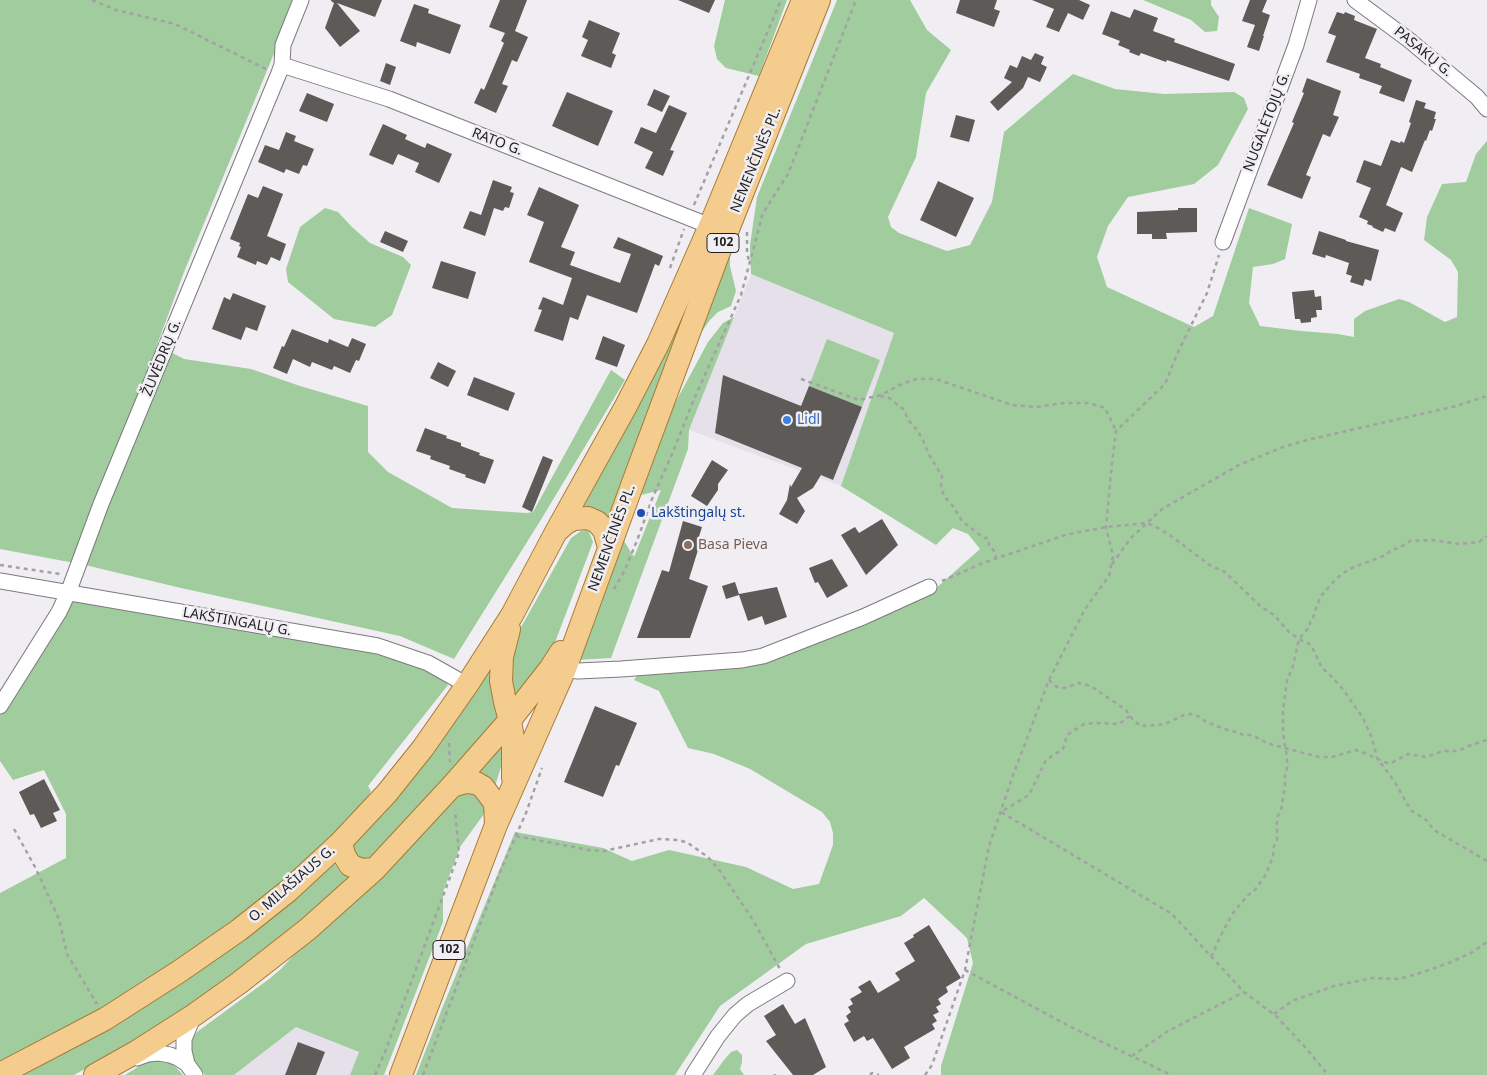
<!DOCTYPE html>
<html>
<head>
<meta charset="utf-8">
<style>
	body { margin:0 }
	canvas { display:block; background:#f0eef2 }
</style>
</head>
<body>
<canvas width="1487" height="1075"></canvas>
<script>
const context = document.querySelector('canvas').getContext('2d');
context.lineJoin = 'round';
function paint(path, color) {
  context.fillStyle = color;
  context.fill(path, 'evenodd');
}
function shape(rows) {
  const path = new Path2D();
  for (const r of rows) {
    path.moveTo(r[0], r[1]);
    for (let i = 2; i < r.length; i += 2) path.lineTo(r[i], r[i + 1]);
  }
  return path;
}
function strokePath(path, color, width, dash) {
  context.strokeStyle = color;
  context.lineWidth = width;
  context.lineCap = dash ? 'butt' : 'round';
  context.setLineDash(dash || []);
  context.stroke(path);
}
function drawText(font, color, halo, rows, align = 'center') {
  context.font = font + ' "Noto Sans",sans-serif';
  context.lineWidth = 5;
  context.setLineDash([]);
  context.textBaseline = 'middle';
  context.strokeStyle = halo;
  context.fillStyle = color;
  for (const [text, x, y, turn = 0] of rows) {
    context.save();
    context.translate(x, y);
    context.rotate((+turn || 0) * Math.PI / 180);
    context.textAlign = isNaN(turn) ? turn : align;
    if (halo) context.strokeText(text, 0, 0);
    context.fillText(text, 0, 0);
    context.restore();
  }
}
const built = shape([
	[751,274,894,333,841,486,689,430],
	[296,1027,359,1052,350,1075,234,1075]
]);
const green = shape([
	[0,0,296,0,184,272,157,345,184,359,251,369,300,386,368,406,368,452,388,472,452,508,526,513,533,512,611,370,625,380,542,518,454,659,400,636,181,588,85,565,0,549],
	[725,0,787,0,759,76,726,68,717,59,714,46],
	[837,0,910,0,927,30,951,50,926,93,916,157,888,217,891,227,899,233,947,251,970,245,992,202,1004,132,1073,74,1115,89,1164,94,1234,92,1244,98,1248,109,1218,165,1194,184,1128,197,1108,226,1097,257,1107,287,1194,327,1213,316,1249,208,1292,224,1285,259,1273,264,1253,267,1249,303,1260,326,1301,331,1338,334,1354,337,1354,319,1365,311,1399,299,1409,302,1445,322,1457,317,1458,272,1451,260,1424,240,1427,217,1442,184,1466,182,1476,154,1487,141,1487,1075,941,1075,941,1066,973,963,967,938,924,898,901,916,806,944,720,1006,675,1075,416,1075,441,1011,515,832,603,848,632,861,669,850,746,867,793,889,819,884,833,845,833,833,830,822,822,812,750,769,714,754,688,748,659,691,634,680,641,670,733,668,933,591,980,549,968,534,953,528,936,545,841,486,894,333,751,274,750,245,757,197],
	[1143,0,1211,0,1211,5,1219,17,1217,31,1205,32,1191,20],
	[723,207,611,519,579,512],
	[325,208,338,212,352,227,370,243,403,257,411,265,392,315,375,327,334,319,288,282,286,269,300,227],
	[730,251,730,266,736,291,731,306,718,312,710,320,698,337],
	[734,317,689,430,688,449,611,658,577,660,624,541,634,557,661,490,641,495,647,463,668,416,708,342,723,323],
	[827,339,880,360,862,407,809,386],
	[586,530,589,532,593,542,551,653,516,700,510,685,515,638,571,538,581,531],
	[70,600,363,651,403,661,433,673,444,680,448,685,368,786,371,791,359,814,352,822,231,926,73,1026,0,1064,0,893,66,858,66,814,44,770,13,780,0,761,0,713],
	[491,664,502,715,367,863,357,864,350,847],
	[503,741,505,754,495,786,476,774],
	[465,789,484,801,484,814,460,847,443,892,443,922,384,1075,350,1075,359,1052,296,1027,234,1075,205,1075,194,1060,191,1054,191,1040,197,1032,269,979,281,969,313,934],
	[334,862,340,872,351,879,299,925,225,983,154,1031,74,1075,15,1075],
	[737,1050,742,1055,742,1062,740,1069,744,1075,713,1075,724,1060,731,1052],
	[161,1058,170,1061,183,1075,125,1075,149,1060]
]);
const building = shape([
	[331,0,382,0,375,17,337,3,360,31,340,47,325,28,334,3,331,1],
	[500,0,527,0,515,31,528,37,517,62,512,60,502,84,508,86,496,113,474,103,481,88,484,90,504,43,501,41,505,33,489,27],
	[678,0,715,0,709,13],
	[960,0,997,0,994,9,1000,11,994,27,956,13],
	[1032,0,1079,0,1090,5,1083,20,1068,13,1059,32,1046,27,1054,9],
	[1250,0,1267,0,1262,12,1270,15,1263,36,1264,36,1259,51,1247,47,1255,25,1242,21],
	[414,4,429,9,428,13,461,25,450,54,417,42,416,47,400,41],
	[1134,9,1158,18,1153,31,1175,39,1174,42,1235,64,1229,81,1167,60,1166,62,1141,53,1139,56,1129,52,1130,50,1118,45,1120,41,1102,34,1111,11,1130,18],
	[1337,12,1344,14,1345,12,1355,16,1354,20,1377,29,1365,58,1381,64,1380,67,1412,80,1404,102,1379,93,1382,86,1359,78,1360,74,1326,62,1336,36,1328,33],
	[589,20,620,33,612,53,616,55,611,68,581,56,588,40,582,37],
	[1035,53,1044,57,1041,64,1047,67,1040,82,1028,77,1023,88,998,111,990,102,1012,82,1004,78,1010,65,1017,68,1022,56,1031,60],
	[386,63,396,67,390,85,380,81],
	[1307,78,1341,91,1333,115,1339,117,1330,137,1323,134,1306,175,1311,177,1302,199,1267,185,1294,123,1292,122,1304,93,1302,92],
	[654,89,670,96,662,112,647,105],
	[567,92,613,111,598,146,552,126],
	[307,93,334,104,327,122,299,111],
	[1416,100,1426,103,1424,108,1436,112,1434,119,1436,119,1432,131,1430,130,1426,141,1425,140,1412,172,1401,167,1386,205,1403,213,1395,232,1385,228,1383,232,1372,227,1373,226,1367,224,1368,221,1359,217,1371,188,1356,182,1364,160,1381,166,1391,140,1400,143,1401,141,1404,143,1411,123,1409,122],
	[669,105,687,113,670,150,674,151,663,176,645,168,653,152,634,143,641,127,656,133],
	[956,115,975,120,969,142,950,137],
	[383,124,407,135,405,139,425,148,427,143,452,154,439,183,415,172,419,163,398,154,393,165,369,155],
	[286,132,296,136,294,141,314,149,307,166,303,165,299,174,286,169,284,173,258,162,265,145,279,150],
	[493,180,512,187,510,192,514,193,509,208,505,207,503,211,494,208,485,236,463,228,470,211,481,215],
	[938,181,974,198,956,237,920,220],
	[263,186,283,194,267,236,286,244,280,261,271,257,267,265,257,261,256,265,237,257,241,247,239,246,240,243,230,239,248,194,258,198],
	[539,187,579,205,561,247,575,252,570,265,620,283,631,254,613,248,618,237,663,256,659,266,655,264,637,313,587,295,578,320,570,317,563,341,534,331,542,310,538,309,543,297,563,305,572,278,529,262,544,222,527,215],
	[1178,208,1197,208,1197,232,1166,233,1167,239,1152,239,1152,234,1137,234,1137,212,1178,210],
	[385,231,408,241,403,252,380,242],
	[1319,231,1346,240,1346,241,1379,250,1371,281,1365,279,1363,286,1350,282,1352,276,1346,274,1349,263,1326,255,1325,258,1312,254],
	[441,261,476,272,468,299,432,288],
	[1314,290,1315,297,1321,296,1322,310,1316,310,1317,317,1311,318,1311,322,1301,323,1300,319,1295,319,1292,292],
	[233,293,266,306,257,331,246,327,241,340,212,329,224,297,230,300],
	[292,329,328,343,329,339,348,347,352,338,366,344,359,361,356,360,350,373,334,366,332,370,312,362,310,367,293,359,287,374,273,368,282,346,284,347],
	[603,336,625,345,617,367,595,359],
	[438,362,456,371,448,387,430,378],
	[723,375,801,406,809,386,862,407,833,480,821,475,813,488,797,498,805,511,797,524,779,514,787,500,790,484,791,487,802,468,715,433],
	[474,377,515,393,508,411,467,395],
	[425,428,447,436,446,438,461,443,461,446,480,453,479,455,494,460,485,484,465,477,466,475,449,469,450,466,430,459,431,456,416,451],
	[543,456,553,460,532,512,522,507],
	[712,460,728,470,718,484,718,490,707,506,691,496],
	[882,519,898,545,866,575,841,535,855,527,859,533],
	[683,521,702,527,697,543,698,550,689,579,708,586,690,638,637,638,662,570,669,572],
	[832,559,848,586,827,598,818,582,815,583,809,568],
	[735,582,739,594,777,587,787,617,765,625,762,616,748,621,739,595,726,599,722,586],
	[595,706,637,723,619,766,616,765,603,797,564,782],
	[44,779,60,810,53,813,57,821,41,828,34,814,30,815,19,792],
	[929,925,961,978,946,987,948,992,938,999,941,1004,936,1007,939,1012,933,1015,937,1021,932,1024,935,1029,904,1047,910,1058,892,1069,873,1038,867,1041,864,1036,854,1042,844,1024,849,1021,846,1016,851,1012,848,1007,853,1004,850,999,862,992,858,987,870,980,878,993,900,980,895,973,915,961,904,943,914,937,913,935],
	[783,1004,795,1024,805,1018,826,1067,813,1075,793,1075,766,1041,776,1035,764,1016],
	[298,1042,325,1052,316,1075,285,1075]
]);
const path = shape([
	[92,0,116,10,175,24,266,69],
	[694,205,781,0],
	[747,232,747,254,750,263],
	[670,268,684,229],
	[801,379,859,400,881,395,902,384,916,379,936,379,1012,405,1036,407,1064,403,1089,403,1105,408,1116,431],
	[880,396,889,398,903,409,909,421,917,430,923,440,928,453,942,476,941,486,944,496,953,506,962,521,984,538,988,538,989,545,995,552,996,558],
	[1112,564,1131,538,1162,509,1239,465,1283,447,1307,440,1456,406,1487,396],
	[0,565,60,574],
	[942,581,983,563,1065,535,1106,527,1147,523,1156,527,1171,536,1211,566,1225,572,1260,606,1274,615,1289,632,1299,639,1311,645,1322,668,1329,674,1342,688,1363,718,1372,738,1377,758,1395,782,1406,802,1412,811,1426,820,1434,830,1487,861],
	[614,589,625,570,638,538,652,499,673,452,694,399,741,295,763,213,788,174,856,0],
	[1049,680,1057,687,1065,688,1079,683,1091,686,1126,710,1134,721,1141,726,1159,725,1167,723,1184,715,1191,714,1198,716,1206,722,1230,731,1238,732,1243,735,1252,735,1263,741,1273,745,1319,757,1332,757,1356,750,1362,752,1387,763,1393,762,1408,754,1426,757,1443,751,1458,751,1471,745,1487,740],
	[1130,716,1119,724,1097,723,1084,724,1067,735,1063,749,1046,760,1029,795,1001,812,1172,914,1244,992,1276,1016,1306,1048,1328,1075],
	[449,743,450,762],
	[14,829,35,867,59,919,67,954,97,1004],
	[516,836,589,850,604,851,659,839,679,840,688,843,708,857,720,871,753,920,780,969],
	[1211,957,1223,931,1233,913,1248,895,1254,891,1265,876,1273,857,1274,846,1277,840,1277,817,1281,811,1285,785,1285,775,1287,769,1287,757,1283,733,1283,711,1287,681,1293,666,1299,639,1310,626,1310,622,1313,618,1315,611,1321,596,1335,580,1343,573,1354,567,1386,555,1391,550,1399,548,1410,541,1432,540,1459,544,1479,542,1487,536],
	[965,970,1069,1026,1171,1075],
	[1274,1014,1292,1001,1334,986,1373,978,1399,979,1420,973,1449,963,1471,953,1487,942],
	[1132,1056,1168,1031,1244,992],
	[375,1075,387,1047,459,853,455,810],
	[423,1075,500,872,526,813,542,768],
	[775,1075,775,1074],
	[870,1075,872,1073,879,1075],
	[925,1075,932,1065,965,970,989,846,1012,778,1049,680,1085,609,1109,576,1113,556,1106,527,1112,462,1116,431,1165,384,1177,354,1207,293,1219,255]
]);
const minor = shape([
	[1355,0,1409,40,1477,97,1487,109],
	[282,65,389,99,710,226],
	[1223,242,1296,45,1309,0],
	[0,581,378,646,428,663,467,685],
	[565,669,578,671,621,669,742,660,763,656,863,617,929,587],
	[0,706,59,612,68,593,101,504,279,73,282,65,283,45,301,0],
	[137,1058,148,1054,159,1053,170,1055,178,1058,187,1064,195,1075],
	[187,1064,184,1051,184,1039,194,1015],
	[693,1075,718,1036,735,1015,748,1004,787,981]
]);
const primary = shape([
	[557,531,566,523,574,519,588,518,597,522,604,530,609,547],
	[509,629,502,657,501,681,505,702,510,720,513,739,513,778],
	[452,786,466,782,476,783,483,787,495,803,496,825],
	[341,842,344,855,350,865,361,870,375,869],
	[0,1074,105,1019,180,971,239,930,288,891,341,842,387,793,423,748,467,685,512,615,556,532,626,406,658,344,710,226,803,0],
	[95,1075,136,1052,194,1015,239,983,308,929,375,869,452,786,510,720,550,669,561,652],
	[401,1075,496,825,565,669,634,480,719,252,819,0]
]);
const markers = [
	[787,420,5,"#3f7fe0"],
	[641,513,5,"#1a4fb4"],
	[688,545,5,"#8d6e63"]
];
const shields = [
	[723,243,32],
	[449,950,32]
];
const shieldNames = [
	["102",723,243],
	["102",449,950]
];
const streetNames = [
	["PASAKŲ G.",1423,52,39],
	["NUGALĖTOJŲ G.",1267,122,-69],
	["RATO G.",497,142,21],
	["NEMENČINĖS PL.",756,160,-68],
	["ŽUVĖDRŲ G.",162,358,-68],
	["NEMENČINĖS PL.",612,538,-70],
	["LAKŠTINGALŲ G.",237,622,10],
	["O. MILAŠIAUS G.",292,884,-41]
];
const shopNames = [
	["Lidl",797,420]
];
const transitNames = [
	["Lakštingalų st.",651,513]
];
const educationNames = [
	["Basa Pieva",698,545]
];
paint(built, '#e5e0ea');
paint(green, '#a0cc9e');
paint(building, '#5e5a58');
strokePath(minor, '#7c7a7e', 17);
strokePath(primary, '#a57a36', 24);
strokePath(path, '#a2a1a4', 2.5, [4, 4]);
strokePath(minor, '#fff', 15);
strokePath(primary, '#f4cd8e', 22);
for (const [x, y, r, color] of markers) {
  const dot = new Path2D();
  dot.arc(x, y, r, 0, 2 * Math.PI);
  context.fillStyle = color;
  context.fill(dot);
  strokePath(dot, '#f0eef2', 2);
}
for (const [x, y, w] of shields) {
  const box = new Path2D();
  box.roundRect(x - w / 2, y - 9.5, w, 19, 4);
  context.fillStyle = '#f0eef2';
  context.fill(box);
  strokePath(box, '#201f20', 1);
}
drawText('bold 12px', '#201f20', null, shieldNames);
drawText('14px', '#201f20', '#f0eef2', streetNames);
drawText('14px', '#366cbe', '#f0eef2', shopNames, 'left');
drawText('14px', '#164399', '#f0eef2', transitNames, 'left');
drawText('14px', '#785e54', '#f0eef2', educationNames, 'left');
</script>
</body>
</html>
